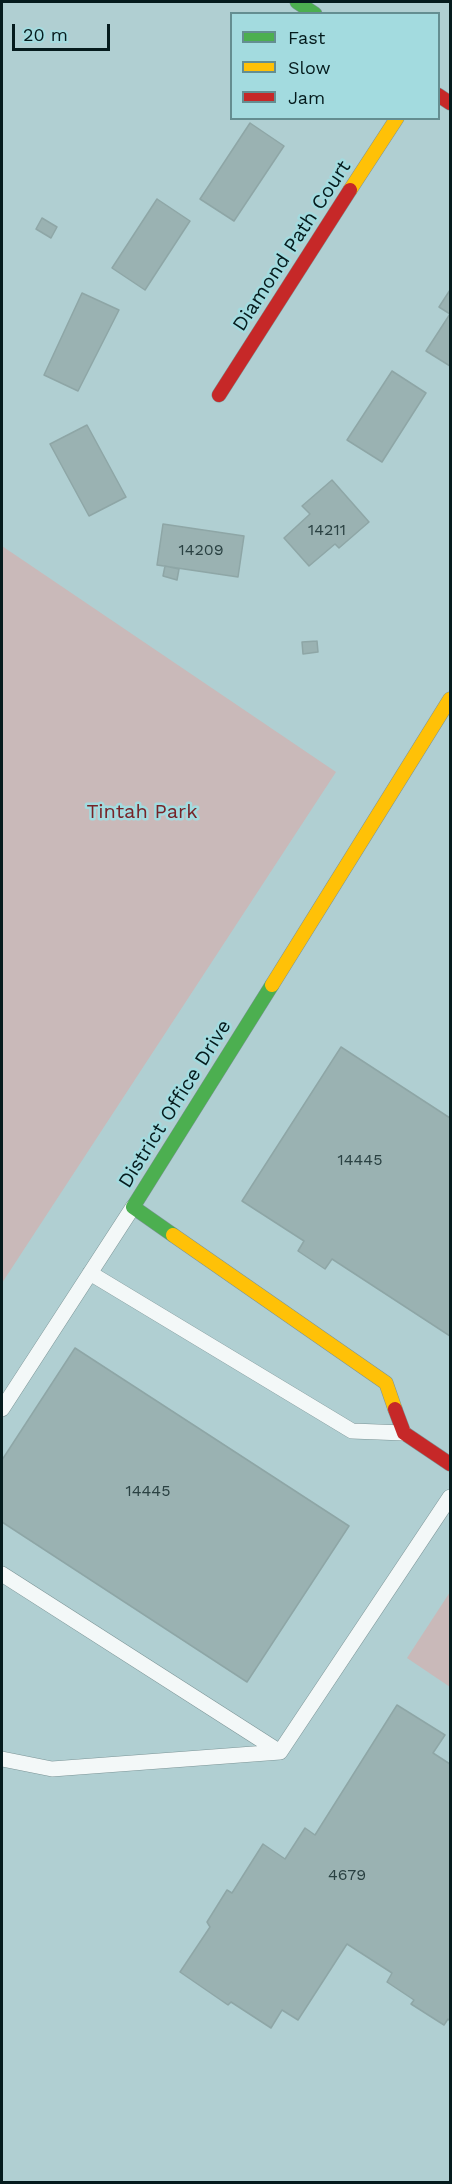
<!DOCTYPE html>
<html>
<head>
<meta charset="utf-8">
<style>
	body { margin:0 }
	#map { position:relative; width:452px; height:2184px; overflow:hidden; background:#b0cfd2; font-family:"Work Sans",sans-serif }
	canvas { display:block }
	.frame { position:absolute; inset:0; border:3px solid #051b1d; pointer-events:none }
	.legend { position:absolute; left:230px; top:12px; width:210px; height:108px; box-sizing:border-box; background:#a3dbdf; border:2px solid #648e91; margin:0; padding:8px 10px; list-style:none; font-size:18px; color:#051b1d }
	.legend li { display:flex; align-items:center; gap:12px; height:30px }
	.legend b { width:30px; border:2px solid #648e91 }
	.scale { position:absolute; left:12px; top:24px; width:98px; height:27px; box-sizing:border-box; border:3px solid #051b1d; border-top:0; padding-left:8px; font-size:18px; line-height:21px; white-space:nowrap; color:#051b1d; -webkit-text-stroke:4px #a3dbdf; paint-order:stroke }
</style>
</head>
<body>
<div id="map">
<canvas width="452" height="2184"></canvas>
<div class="frame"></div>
<ul class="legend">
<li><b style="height:8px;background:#4caf50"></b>Fast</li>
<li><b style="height:8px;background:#ffc107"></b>Slow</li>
<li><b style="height:8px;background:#c62828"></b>Jam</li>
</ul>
<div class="scale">20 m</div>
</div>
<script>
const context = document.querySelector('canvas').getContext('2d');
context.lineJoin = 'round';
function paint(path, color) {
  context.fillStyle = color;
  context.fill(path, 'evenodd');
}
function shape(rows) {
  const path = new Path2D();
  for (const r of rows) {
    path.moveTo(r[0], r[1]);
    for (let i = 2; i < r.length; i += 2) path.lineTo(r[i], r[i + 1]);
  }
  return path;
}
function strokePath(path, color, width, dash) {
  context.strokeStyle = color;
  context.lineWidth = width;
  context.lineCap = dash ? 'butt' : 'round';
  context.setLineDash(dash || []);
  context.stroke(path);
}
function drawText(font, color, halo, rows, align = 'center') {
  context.font = font + ' "Work Sans",sans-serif';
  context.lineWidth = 5;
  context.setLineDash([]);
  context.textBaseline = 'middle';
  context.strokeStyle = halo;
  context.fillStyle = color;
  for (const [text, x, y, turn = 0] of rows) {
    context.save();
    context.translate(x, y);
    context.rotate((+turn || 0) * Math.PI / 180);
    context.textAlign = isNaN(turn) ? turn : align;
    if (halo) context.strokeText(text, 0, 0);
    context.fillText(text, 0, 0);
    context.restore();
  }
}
const green = shape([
	[2,546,336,772,2,1283],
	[450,1592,450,1687,407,1658]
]);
const building = shape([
	[250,123,284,146,234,221,200,199,250,123],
	[157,199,190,221,145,290,112,268,157,199],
	[42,218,57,227,51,238,36,229,42,218],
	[450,290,450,366,426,351,450,314,439,307,450,290],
	[82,293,119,310,78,391,44,375,82,293],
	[392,371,426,393,382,462,347,440,392,371],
	[87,425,126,497,89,516,50,444,87,425],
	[332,480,369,522,339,548,335,544,309,566,284,538,310,514,302,506,332,480],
	[163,524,244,536,238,577,157,565,163,524],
	[165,566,179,569,177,580,163,576,165,566],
	[317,641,318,652,303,654,302,642,317,641],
	[341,1047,450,1118,450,1336,332,1259,325,1269,298,1251,304,1241,242,1201,341,1047],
	[75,1348,349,1526,247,1682,2,1522,2,1460,75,1348],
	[397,1705,445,1735,433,1753,450,1764,450,2021,448,2019,444,2025,411,2004,414,2000,387,1982,392,1973,347,1944,298,2020,282,2010,271,2028,231,2002,228,2005,180,1972,210,1927,207,1922,227,1890,232,1893,263,1844,285,1859,305,1828,315,1835,397,1705]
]);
const lane = shape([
	[90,1273,352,1431,404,1433],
	[2,1409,133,1207],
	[2,1574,280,1752,450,1497],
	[2,1759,52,1769,280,1752]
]);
const fast = shape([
	[297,2,315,14],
	[173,1235,133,1207,272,985]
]);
const slow = shape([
	[350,190,397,118],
	[272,985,450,699],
	[173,1235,386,1383,395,1409]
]);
const jam = shape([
	[438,95,450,103],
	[219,395,350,190],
	[395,1409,404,1433,450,1464]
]);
const numberNames = [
	["14211",327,530],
	["14209",201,550],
	["14445",360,1160],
	["14445",148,1491],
	["4679",347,1875]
];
const streetNames = [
	["Diamond Path Court",292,246,-57],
	["District Office Drive",175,1104,-58]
];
const parkNames = [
	["Tintah Park",142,812]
];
paint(green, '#c9b9b9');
paint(building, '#9ab2b2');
strokePath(building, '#8ea6a6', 1.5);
strokePath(lane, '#7b9496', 16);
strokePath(fast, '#7b9496', 15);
strokePath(slow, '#7b9496', 15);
strokePath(jam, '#7b9496', 15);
strokePath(lane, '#f3f8f8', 15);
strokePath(fast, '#4caf50', 14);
strokePath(slow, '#ffc107', 14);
strokePath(jam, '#c62828', 14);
drawText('16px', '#2a4142', null, numberNames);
drawText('20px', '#051b1d', '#a3dbdf', streetNames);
drawText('20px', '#772327', '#a3dbdf', parkNames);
</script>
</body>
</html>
